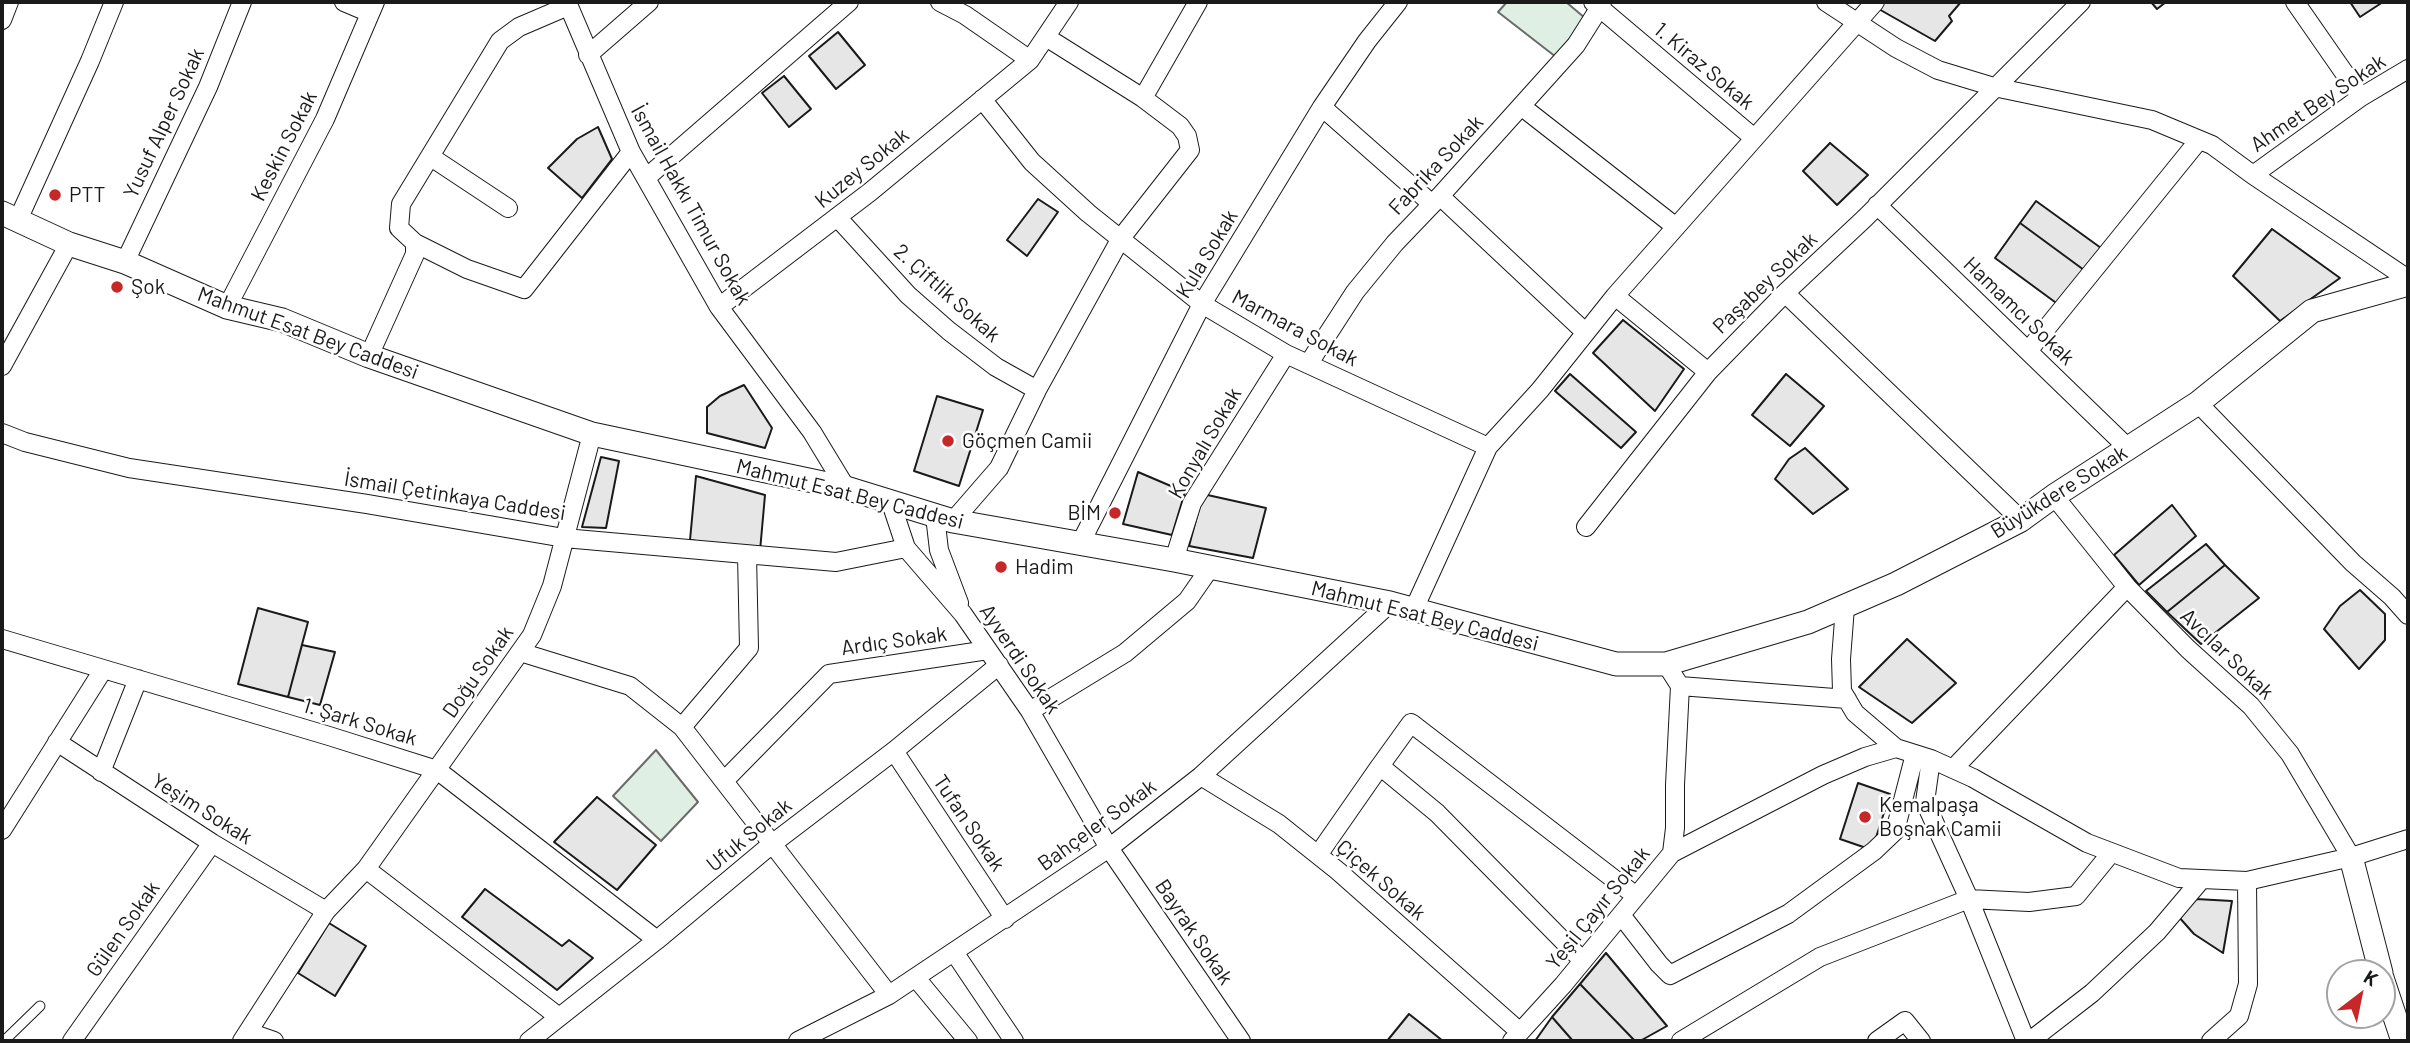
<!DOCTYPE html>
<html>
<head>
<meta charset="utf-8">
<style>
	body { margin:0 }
	#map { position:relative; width:2410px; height:1043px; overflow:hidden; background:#fff; font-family:Barlow,sans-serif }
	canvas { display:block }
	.frame { position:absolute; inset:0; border:4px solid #1a1a1a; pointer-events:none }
	.north { position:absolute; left:2326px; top:959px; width:70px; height:70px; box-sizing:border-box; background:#fff; border:2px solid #a3a3a3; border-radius:50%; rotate:32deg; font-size:19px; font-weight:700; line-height:28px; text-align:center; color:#1a1a1a }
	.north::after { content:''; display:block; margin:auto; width:24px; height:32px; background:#c62828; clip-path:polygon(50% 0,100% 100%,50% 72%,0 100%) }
</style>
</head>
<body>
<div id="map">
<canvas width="2410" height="1043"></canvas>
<div class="frame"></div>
<div class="north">K</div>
</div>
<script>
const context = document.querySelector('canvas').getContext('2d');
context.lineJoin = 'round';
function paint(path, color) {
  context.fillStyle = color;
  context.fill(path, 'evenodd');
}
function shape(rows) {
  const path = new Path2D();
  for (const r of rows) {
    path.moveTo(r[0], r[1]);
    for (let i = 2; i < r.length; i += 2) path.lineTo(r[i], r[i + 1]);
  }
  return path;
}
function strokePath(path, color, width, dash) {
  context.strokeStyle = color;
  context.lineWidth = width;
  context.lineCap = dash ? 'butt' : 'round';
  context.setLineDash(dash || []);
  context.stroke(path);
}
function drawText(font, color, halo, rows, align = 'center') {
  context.font = font + ' Barlow,sans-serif';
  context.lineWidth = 5;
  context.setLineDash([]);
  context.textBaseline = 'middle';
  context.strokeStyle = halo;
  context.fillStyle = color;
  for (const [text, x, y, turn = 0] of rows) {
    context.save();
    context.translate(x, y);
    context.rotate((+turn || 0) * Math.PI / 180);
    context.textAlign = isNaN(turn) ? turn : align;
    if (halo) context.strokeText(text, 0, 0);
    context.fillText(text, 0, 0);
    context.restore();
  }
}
const green = shape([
	[1507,2,1566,2,1585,18,1556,57,1498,12,1507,2],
	[656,750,698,802,661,841,613,796,656,750]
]);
const building = shape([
	[1883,2,1961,2,1949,16,1952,21,1935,41,1877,8,1883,2],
	[2151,2,2166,2,2157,9,2151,2],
	[2350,2,2383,2,2360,17,2350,2],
	[838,32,865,65,836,89,809,56,838,32],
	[784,76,811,109,789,127,762,93,784,76],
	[598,127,612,159,582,198,548,168,577,139,598,127],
	[1830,143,1868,175,1837,205,1803,171,1830,143],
	[1038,199,1058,212,1027,256,1007,240,1038,199],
	[2036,201,2101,248,2084,270,2020,223,2036,201],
	[2020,223,2084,270,2059,305,1995,258,2020,223],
	[2272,229,2340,278,2280,321,2233,276,2272,229],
	[1623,320,1684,369,1655,411,1593,353,1623,320],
	[1570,374,1636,432,1621,448,1555,391,1570,374],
	[1786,374,1824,406,1790,446,1752,415,1786,374],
	[744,385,772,428,765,448,707,433,707,407,720,396,744,385],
	[937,396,983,410,959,486,914,471,937,396],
	[1805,448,1848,489,1813,514,1775,479,1789,459,1805,448],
	[601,457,619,461,606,528,582,527,601,457],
	[1138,472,1185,492,1172,535,1123,524,1138,472],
	[696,476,765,495,760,551,690,540,696,476],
	[1203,494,1266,508,1253,558,1189,546,1203,494],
	[2172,505,2196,536,2139,585,2114,555,2172,505],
	[2206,544,2225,565,2167,612,2146,591,2206,544],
	[2225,565,2259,598,2201,644,2167,612,2225,565],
	[2360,590,2385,614,2385,640,2359,669,2324,629,2340,606,2360,590],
	[258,608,308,622,288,697,238,684,258,608],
	[1907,639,1956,683,1912,723,1859,687,1907,639],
	[302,645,335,652,320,705,288,697,302,645],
	[1858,783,1890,794,1872,850,1840,839,1858,783],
	[597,797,656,845,617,890,554,842,597,797],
	[485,889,562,946,569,940,593,958,557,990,462,917,485,889],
	[2196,899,2232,901,2223,953,2194,934,2178,916,2196,899],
	[329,923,366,946,335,996,298,973,329,923],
	[1606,953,1667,1026,1640,1041,1635,1041,1580,984,1606,953],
	[1580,984,1635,1041,1573,1041,1552,1017,1580,984],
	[1409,1014,1443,1041,1387,1041,1409,1014],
	[1552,1017,1573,1041,1535,1041,1552,1017]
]);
const service = shape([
	[4,1041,40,1006]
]);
const minor = shape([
	[344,2,370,13],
	[567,2,631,152,719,307,812,432,846,488],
	[940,2,965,15,1030,60],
	[1593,2,1754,138],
	[1826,2,1896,48,1938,70,1994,87,2152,120,2212,145,2253,175,2408,279],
	[2295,2,2361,97],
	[2,20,9,2],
	[1046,37,1143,98],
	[588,55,649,2],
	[982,99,1032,162,1088,213,1202,304,1286,354,1488,447],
	[1521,106,1676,227],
	[1322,107,1432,204],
	[431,157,508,208],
	[2253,175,2361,97,2408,69],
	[646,178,849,2],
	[1440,196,1585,332],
	[1877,205,2128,448],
	[837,217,908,295,949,331,996,367,1037,390],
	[17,222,90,61,114,2],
	[415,243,467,269,524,289,631,152],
	[125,262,208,87,242,2],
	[1785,293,2021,520],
	[1615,296,1708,372],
	[227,307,325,119,375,2],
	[719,307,870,192,1030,60,1069,2],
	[2028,351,2199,140],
	[369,356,415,254,415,243,399,228,401,204,500,41,519,27,568,6],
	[1309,363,1355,292,1395,243,1440,196,1576,45,1600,7,1602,2],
	[2,366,69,244],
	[2198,403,2353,563,2392,597,2408,615],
	[2,433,25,442,129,468,367,504,564,538,836,562,906,548],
	[2054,496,2127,587,2188,649,2251,706,2290,754,2351,857],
	[890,500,906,548,963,614,1030,711,1109,848,1241,1041],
	[935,516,939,550,959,603],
	[953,521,999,468,1037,390,1121,238,1190,150,1187,136,1180,126,1143,98,1198,2],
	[1586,527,1708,372,1785,293,1865,218,2081,2],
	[1080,544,1202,304,1322,107,1367,41,1398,2],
	[1174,560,1192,503,1286,354],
	[1845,607,1841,659,1842,691,1855,713,1896,748],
	[1414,609,1488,447,1540,390,1615,296,1875,2],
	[2,639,329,736,437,770,657,940],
	[520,652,630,686,682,727,889,995],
	[1680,686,1847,699],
	[1030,711,1125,653,1187,601,1210,568],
	[682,727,749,648,747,555],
	[57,742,212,843,326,911],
	[894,751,1005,919],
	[1931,759,1925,802,1969,899,2026,1041],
	[1380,766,1411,723,1636,896],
	[1953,769,2127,587],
	[101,772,138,679],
	[1201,776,1279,824,1338,871,1520,1032],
	[724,781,829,674,988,650],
	[2,830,103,670],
	[1672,853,1823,775,1865,757,1896,748,1931,759,1973,778,2087,843,2179,878,2247,881,2351,857,2408,839],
	[1318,855,1380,766,1437,813,1583,961],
	[366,869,559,1017],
	[1621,915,1659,964,1670,975,1788,914,1874,851,1895,831,1915,754],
	[954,952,1014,1041],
	[916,978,968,1041],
	[248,1032,274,1041],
	[72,1041,212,843],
	[242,1041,326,911,366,869,532,635,552,586,592,434],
	[529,1041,657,940,772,844,894,751,999,665],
	[798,1041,889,995,1109,848,1201,776,1390,603],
	[1512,1041,1563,985,1672,853,1675,828,1675,785,1680,686,1666,664],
	[1681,1041,1820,957,1969,899,2029,902,2076,896,2111,853],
	[1877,1041,1905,1021,1921,1041],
	[2030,1041,2092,993,2157,932,2201,880],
	[2211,1041,2239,1016,2248,984,2247,881]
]);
const tertiary = shape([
	[2,213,69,244,125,262,227,307,282,320,369,356,592,434,846,488,953,521,1174,560,1390,603,1616,664,1666,664,1808,622,1896,584,2021,520,2054,496,2198,403,2312,311,2408,284],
	[2351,857,2381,973],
	[2382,978,2403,1041]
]);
const markers = [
	[55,195,7,"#c62828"],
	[117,287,7,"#c62828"],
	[948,441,7,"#c62828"],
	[1115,513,7,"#c62828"],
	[1001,567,7,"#c62828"],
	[1865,817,7,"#c62828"]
];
const streetNames = [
	["1. Kiraz Sokak",1704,66,40],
	["Ahmet Bey Sokak",2318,103,-34],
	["Yusuf Alper Sokak",164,123,-65],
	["Keskin Sokak",284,146,-63],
	["Fabrika Sokak",1436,165,-47],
	["Kuzey Sokak",862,168,-39],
	["İsmail Hakkı Timur Sokak",691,205,61],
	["Kula Sokak",1207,254,-59],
	["Paşabey Sokak",1765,283,-44],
	["2. Çiftlik Sokak",947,293,42],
	["Hamamcı Sokak",2019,311,44],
	["Marmara Sokak",1295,328,28],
	["Mahmut Esat Bey Caddesi",308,333,20],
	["Konyalı Sokak",1205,443,-60],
	["Büyükdere Sokak",2059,492,-32],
	["Mahmut Esat Bey Caddesi",850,494,14],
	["İsmail Çetinkaya Caddesi",455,496,9],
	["Mahmut Esat Bey Caddesi",1425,616,14],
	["Ardıç Sokak",894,641,-8],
	["Avcılar Sokak",2227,654,44],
	["Ayverdi Sokak",1020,659,56],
	["Doğu Sokak",478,672,-55],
	["1. Şark Sokak",360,722,17],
	["Yeşim Sokak",202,809,32],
	["Tufan Sokak",969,823,56],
	["Bahçeler Sokak",1097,825,-36],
	["Ufuk Sokak",749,835,-39],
	["Çiçek Sokak",1381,880,41],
	["Yeşil Çayır Sokak",1598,908,-51],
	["Gülen Sokak",123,929,-55],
	["Bayrak Sokak",1194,932,56]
];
const poiNames = [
	["PTT",69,195],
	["Şok",131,287],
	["Göçmen Camii",962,441],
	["BİM",1101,513,"right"],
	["Hadim",1015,567],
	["Kemalpaşa",1879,805],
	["Boşnak Camii",1879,829]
];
paint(green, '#e0efe3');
strokePath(green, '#6a6a6a', 2);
paint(building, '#e6e6e6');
strokePath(building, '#1a1a1a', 2);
strokePath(service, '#1a1a1a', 11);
strokePath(minor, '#1a1a1a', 20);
strokePath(tertiary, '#1a1a1a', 25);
strokePath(service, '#fff', 9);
strokePath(minor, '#fff', 18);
strokePath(tertiary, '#fff', 23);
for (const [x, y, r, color] of markers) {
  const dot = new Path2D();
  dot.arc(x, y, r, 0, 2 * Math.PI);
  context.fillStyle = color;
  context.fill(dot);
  strokePath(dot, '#fff', 2.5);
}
drawText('21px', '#1a1a1a', '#fff', streetNames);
drawText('21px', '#1a1a1a', '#fff', poiNames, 'left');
</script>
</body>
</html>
